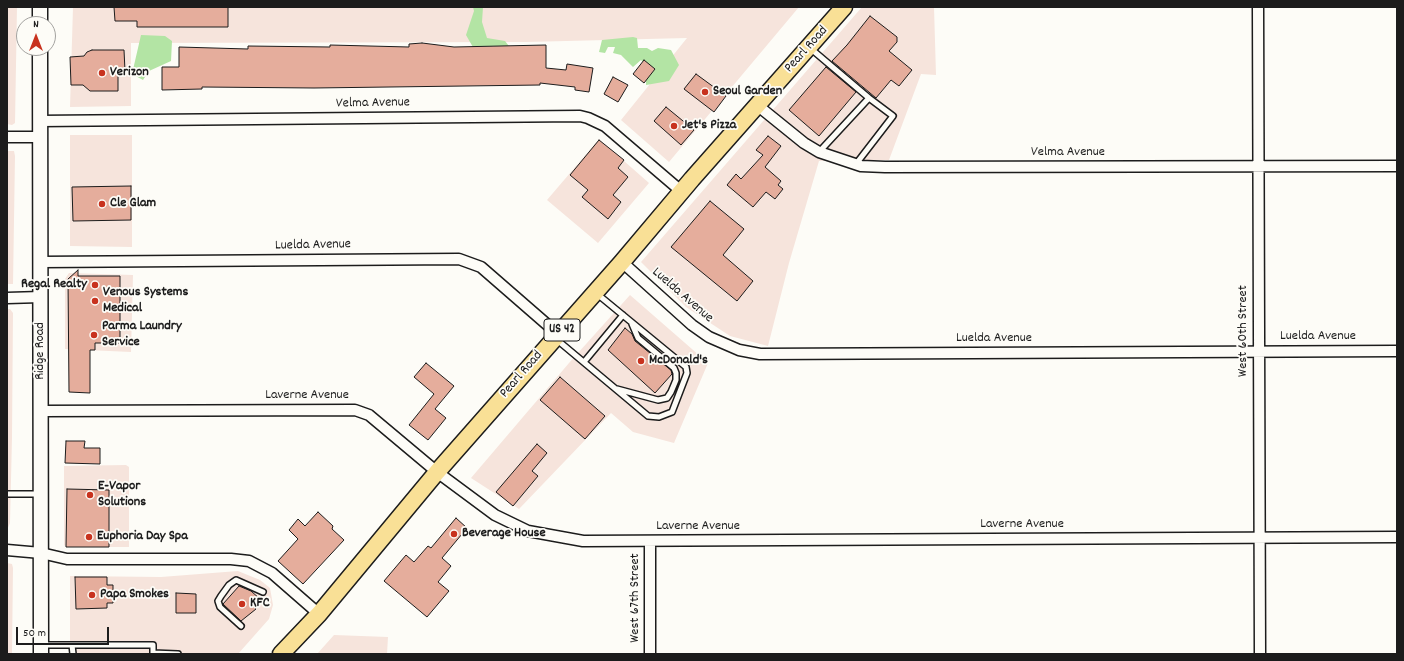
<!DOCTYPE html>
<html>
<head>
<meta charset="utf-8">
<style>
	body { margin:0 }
	#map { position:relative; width:1404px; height:661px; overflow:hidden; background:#fdfcf7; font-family:Dekko,sans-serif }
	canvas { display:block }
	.frame { position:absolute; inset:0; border:8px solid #1c1c1c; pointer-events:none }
	.north { position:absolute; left:16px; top:16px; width:40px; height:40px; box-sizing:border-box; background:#fdfcf7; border:1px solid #a3a29f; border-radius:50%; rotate:0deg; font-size:11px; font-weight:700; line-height:16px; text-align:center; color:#1c1c1c }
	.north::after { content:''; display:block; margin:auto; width:14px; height:18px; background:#c8321e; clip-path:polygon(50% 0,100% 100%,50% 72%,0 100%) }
	.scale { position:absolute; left:16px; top:627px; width:93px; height:18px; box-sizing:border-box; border:2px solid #1c1c1c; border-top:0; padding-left:5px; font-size:12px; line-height:14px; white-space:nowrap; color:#1c1c1c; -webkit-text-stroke:3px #fdfcf7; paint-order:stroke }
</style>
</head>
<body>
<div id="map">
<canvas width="1404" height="661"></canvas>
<div class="frame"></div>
<div class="north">N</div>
<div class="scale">50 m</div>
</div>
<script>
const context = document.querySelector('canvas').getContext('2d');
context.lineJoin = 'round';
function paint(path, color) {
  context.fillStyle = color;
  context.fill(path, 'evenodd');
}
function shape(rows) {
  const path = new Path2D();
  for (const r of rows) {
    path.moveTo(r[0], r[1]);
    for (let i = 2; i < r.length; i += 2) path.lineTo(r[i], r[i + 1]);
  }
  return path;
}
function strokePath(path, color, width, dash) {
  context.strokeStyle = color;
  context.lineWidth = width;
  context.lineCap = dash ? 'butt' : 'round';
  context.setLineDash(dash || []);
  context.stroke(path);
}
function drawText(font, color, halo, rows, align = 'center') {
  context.font = font + ' Dekko,sans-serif';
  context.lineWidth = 3.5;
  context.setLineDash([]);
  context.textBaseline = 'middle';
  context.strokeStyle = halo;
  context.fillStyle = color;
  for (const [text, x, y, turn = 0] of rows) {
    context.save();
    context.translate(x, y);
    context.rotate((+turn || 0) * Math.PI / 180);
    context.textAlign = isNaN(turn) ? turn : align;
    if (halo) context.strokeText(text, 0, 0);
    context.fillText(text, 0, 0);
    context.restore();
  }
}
const built = shape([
	[7,7,17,7,15,123,12,125,7,124],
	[73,7,799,7,669,162,621,120,687,38,526,42,131,43,131,106,70,107],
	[862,7,934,7,936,75,921,74,889,160,819,161,789,263,768,346,730,336,686,307,641,262],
	[70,135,132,135,132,247,70,246],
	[599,139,649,183,598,243,547,200],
	[7,151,14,151,15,156,13,284,7,284],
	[69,273,133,275,131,352,65,349,65,279],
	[630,295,708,363,674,443,633,432,611,413,519,509,471,478,569,363],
	[7,309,10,309,13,313,12,437,10,523,7,530],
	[126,465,129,467,129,547,66,547,64,545,64,466],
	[7,563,12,564,13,568,12,654,7,654],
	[238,571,260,580,270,588,273,605,269,619,238,654,70,654,70,576,161,577],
	[334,635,388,637,387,654,317,654]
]);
const green = shape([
	[473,7,483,7,482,22,487,38,505,41,512,50,500,50,493,46,489,53,478,56,466,35,474,11],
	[141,35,165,36,172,41,171,61,149,71,143,80,132,74],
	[633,37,637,38,638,48,647,48,652,51,658,48,671,50,679,65,669,81,646,85,646,65,641,60,633,67,621,55,613,53,615,47,608,47,605,53,599,52,602,40]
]);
const building = shape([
	[114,7,228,7,228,27,137,27,137,21,115,21,114,7],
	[870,16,897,37,897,42,889,51,912,70,899,86,891,80,876,98,832,61,847,45,870,16],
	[422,43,454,47,546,45,546,68,566,70,567,64,593,68,589,92,575,90,575,87,540,83,540,85,314,88,202,87,202,89,162,90,162,67,179,67,179,47,248,49,248,46,330,47,330,45,409,47,409,44,422,43],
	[92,50,124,50,125,71,118,71,118,91,90,91,83,85,71,85,70,57,84,56,87,52,92,50],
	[644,60,655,69,644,83,633,74,644,60],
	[826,67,856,92,819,136,789,110,826,67],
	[696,74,726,96,714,112,684,89,696,74],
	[613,77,628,85,618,102,604,94,613,77],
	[666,107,694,130,681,145,654,121,666,107],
	[768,136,781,146,765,167,781,181,778,185,783,189,775,199,766,192,753,207,727,185,736,174,741,179,763,155,756,150,768,136],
	[599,140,624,160,618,168,628,177,613,195,621,202,608,219,582,197,588,190,570,175,599,140],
	[131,186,131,220,73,221,72,187,131,186],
	[710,201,744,229,723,255,753,281,737,301,671,247,710,201],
	[78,270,78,276,120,276,120,343,95,343,95,350,90,350,90,393,69,392,68,279,78,270],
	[625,328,632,334,635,341,671,370,672,374,655,393,608,350,625,328],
	[426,363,454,386,435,409,446,418,428,440,409,425,434,394,414,377,426,363],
	[560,377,605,416,585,439,540,400,560,377],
	[66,441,85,441,84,448,100,448,100,464,65,463,66,441],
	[537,444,547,453,532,471,538,476,513,506,496,492,537,444],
	[67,489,109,490,109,547,66,547,67,489],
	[318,512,333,526,332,529,344,540,303,584,278,561,298,539,289,530,298,519,305,526,318,512],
	[456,518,467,528,442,558,451,566,438,582,449,591,427,617,384,581,406,555,414,562,428,546,431,548,456,518],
	[75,577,107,577,107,585,113,585,113,603,107,603,107,608,76,609,75,577],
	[239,586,251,591,260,599,254,607,256,609,241,621,223,604,239,586],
	[176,593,196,594,196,613,176,613,176,593]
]);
const lane = shape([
	[810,48,869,98,819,152],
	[856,164,893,116,869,98],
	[556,339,648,416,659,417,672,412,687,373,686,367,596,293],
	[584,362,623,315],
	[617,389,658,400,667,398,671,392,676,380,676,373,674,368,638,338,632,324],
	[7,494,40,494],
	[241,626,220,607,218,601,221,596,229,585,236,580,263,592],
	[42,645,153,645,153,653,178,654],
	[72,645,73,654]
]);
const street = shape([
	[1258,7,1260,654],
	[757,105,804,143,819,152,861,166,885,167,1397,166],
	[39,121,580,116,588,118,605,126,681,191],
	[7,137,40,137],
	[41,262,459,259,481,267,558,334],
	[622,262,692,325,709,337,739,350,760,354,1397,351],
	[7,298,41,297],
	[41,411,355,410,369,415,437,472,495,515,528,531,583,541,1397,537],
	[7,550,41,553,67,559,231,559,249,561,272,573,319,614],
	[650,654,650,541]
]);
const secondary = shape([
	[40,24,40,7],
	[40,48,41,654]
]);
const primary = shape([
	[281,654,319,614,437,472,622,262,692,179,844,7]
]);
const markers = [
	[102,73,4,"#c8321e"],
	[705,92,4,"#c8321e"],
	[674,126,4,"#c8321e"],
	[102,204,4,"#c8321e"],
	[95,285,4,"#c8321e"],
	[95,301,4,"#c8321e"],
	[94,335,4,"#c8321e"],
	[641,361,4,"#c8321e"],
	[90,495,4,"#c8321e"],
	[454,534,4,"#c8321e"],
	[89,537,4,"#c8321e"],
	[92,595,4,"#c8321e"],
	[242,604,4,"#c8321e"]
];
const shields = [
	[562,330,36]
];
const shieldNames = [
	["US 42",562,330]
];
const streetNames = [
	["Pearl Road",807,50,-48],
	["Velma Avenue",373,104,-1],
	["Velma Avenue",1068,153],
	["Luelda Avenue",313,246,-1],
	["Luelda Avenue",682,296,41],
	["West 60th Street",1244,331,-90],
	["Luelda Avenue",1318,337],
	["Luelda Avenue",994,339],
	["Ridge Road",41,351,-90],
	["Pearl Road",522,375,-49],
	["Laverne Avenue",307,396],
	["Laverne Avenue",1022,525],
	["Laverne Avenue",698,527],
	["West 67th Street",636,598,-90]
];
const poiNames = [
	["Verizon",110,73],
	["Seoul Garden",713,92],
	["Jet's Pizza",682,126],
	["Cle Glam",110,204],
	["Regal Realty",87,285,"right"],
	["Venous Systems",103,293],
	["Medical",103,309],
	["Parma Laundry",102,327],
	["Service",102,343],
	["McDonald's",649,361],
	["E-Vapor",98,487],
	["Solutions",98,503],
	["Beverage House",462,534],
	["Euphoria Day Spa",97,537],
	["Papa Smokes",100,595],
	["KFC",250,604]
];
paint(built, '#f6e4dc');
paint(green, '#b3e4a4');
paint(building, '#e5ad9c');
strokePath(building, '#1c1c1c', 1);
strokePath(lane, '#1c1c1c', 8);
strokePath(street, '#1c1c1c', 13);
strokePath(secondary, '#1c1c1c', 17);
strokePath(primary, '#1c1c1c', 19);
strokePath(lane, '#fdfcf7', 5);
strokePath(street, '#fdfcf7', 10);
strokePath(secondary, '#fdfcf7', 14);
strokePath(primary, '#f9e096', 16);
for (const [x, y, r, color] of markers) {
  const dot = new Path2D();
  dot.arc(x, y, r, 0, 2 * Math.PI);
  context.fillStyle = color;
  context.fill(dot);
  strokePath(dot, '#fdfcf7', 1.5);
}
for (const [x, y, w] of shields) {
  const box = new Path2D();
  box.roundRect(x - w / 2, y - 11, w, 22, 3);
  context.fillStyle = '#fdfcf7';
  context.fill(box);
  strokePath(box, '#1c1c1c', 1);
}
drawText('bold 13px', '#1c1c1c', null, shieldNames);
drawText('14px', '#1c1c1c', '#fdfcf7', streetNames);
drawText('bold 14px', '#1c1c1c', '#fdfcf7', poiNames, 'left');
</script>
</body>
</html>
